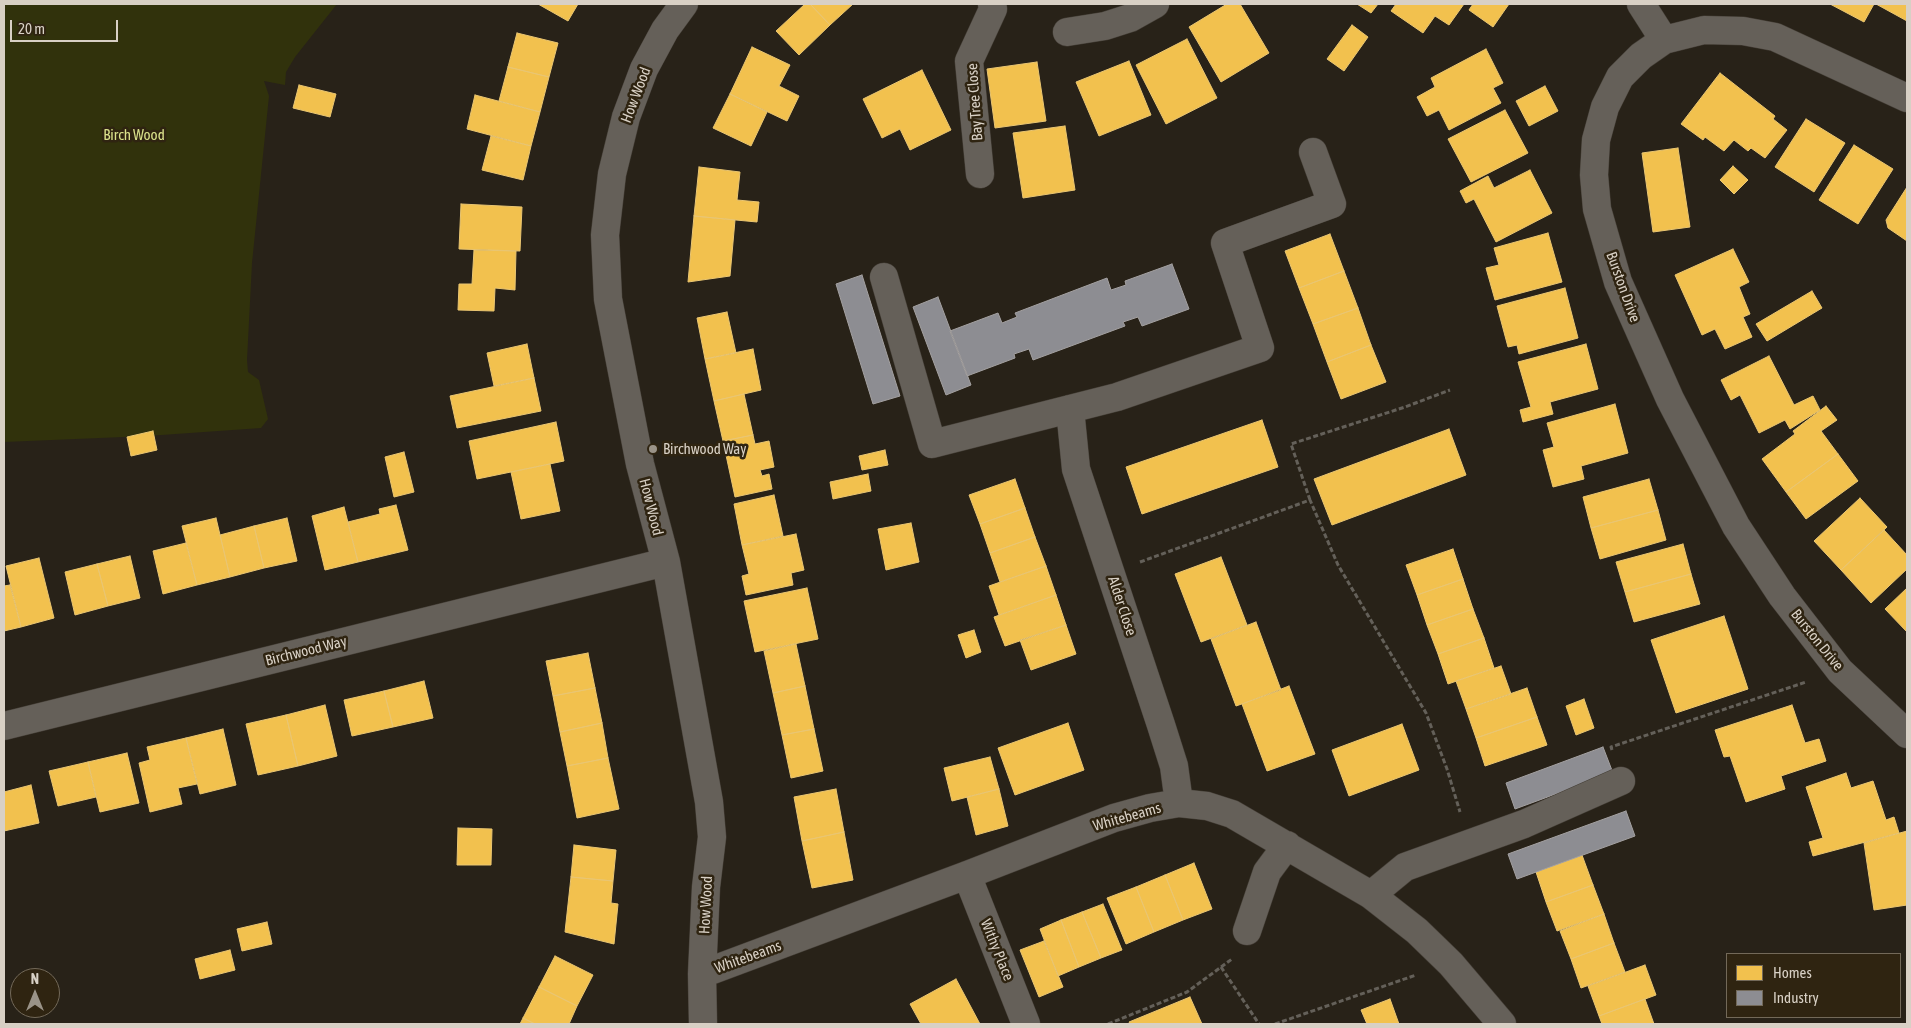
<!DOCTYPE html>
<html>
<head>
<meta charset="utf-8">
<style>
	body { margin:0 }
	#map { position:relative; width:1911px; height:1028px; overflow:hidden; background:#282218; font-family:"Asap Condensed",sans-serif }
	canvas { display:block }
	.frame { position:absolute; inset:0; border:5px solid #d8d0c5; pointer-events:none }
	.legend { position:absolute; left:1726px; top:953px; width:175px; height:65px; box-sizing:border-box; background:#2f2411; border:1px solid #736959; margin:0; padding:6px 9px; list-style:none; font-size:15px; color:#d8d0c5 }
	.legend li { display:flex; align-items:center; gap:10px; height:25px }
	.legend b { width:25px; border:1px solid #736959 }
	.north { position:absolute; left:10px; top:968px; width:50px; height:50px; box-sizing:border-box; background:#2f2411; border:1px solid #736959; border-radius:50%; rotate:0deg; font-size:14px; font-weight:700; line-height:20px; text-align:center; color:#d8d0c5 }
	.north::after { content:''; display:block; margin:auto; width:18px; height:22px; background:#9a9388; clip-path:polygon(50% 0,100% 100%,50% 72%,0 100%) }
	.scale { position:absolute; left:10px; top:20px; width:108px; height:22px; box-sizing:border-box; border:2px solid #d8d0c5; border-top:0; padding-left:6px; font-size:15px; line-height:18px; white-space:nowrap; color:#d8d0c5; -webkit-text-stroke:4px #2f2411; paint-order:stroke }
</style>
</head>
<body>
<div id="map">
<canvas width="1911" height="1028"></canvas>
<div class="frame"></div>
<ul class="legend">
<li><b style="height:14px;background:#f2c14e"></b>Homes</li>
<li><b style="height:14px;background:#8d8d92"></b>Industry</li>
</ul>
<div class="north">N</div>
<div class="scale">20 m</div>
</div>
<script>
const context = document.querySelector('canvas').getContext('2d');
context.lineJoin = 'round';
function paint(path, color) {
  context.fillStyle = color;
  context.fill(path, 'evenodd');
}
function shape(rows) {
  const path = new Path2D();
  for (const r of rows) {
    path.moveTo(r[0], r[1]);
    for (let i = 2; i < r.length; i += 2) path.lineTo(r[i], r[i + 1]);
  }
  return path;
}
function strokePath(path, color, width, dash) {
  context.strokeStyle = color;
  context.lineWidth = width;
  context.lineCap = dash ? 'butt' : 'round';
  context.setLineDash(dash || []);
  context.stroke(path);
}
function drawText(font, color, halo, rows, align = 'center') {
  context.font = font + ' "Asap Condensed",sans-serif';
  context.lineWidth = 5;
  context.setLineDash([]);
  context.textBaseline = 'middle';
  context.strokeStyle = halo;
  context.fillStyle = color;
  for (const [text, x, y, turn = 0] of rows) {
    context.save();
    context.translate(x, y);
    context.rotate((+turn || 0) * Math.PI / 180);
    context.textAlign = isNaN(turn) ? turn : align;
    if (halo) context.strokeText(text, 0, 0);
    context.fillText(text, 0, 0);
    context.restore();
  }
}
const green = shape([
	[4,4,337,4,295,57,286,72,285,85,264,81,269,96,252,263,247,360,248,372,259,380,268,419,261,428,147,436,4,442]
]);
const homes = shape([
	[538,4,578,4,568,21,538,4],
	[805,4,810,4,830,25,799,55,776,31,805,4],
	[810,4,853,4,830,25,810,4],
	[1227,4,1240,4,1269,53,1221,82,1189,27,1227,4],
	[1357,4,1378,4,1371,13,1357,4],
	[1396,4,1464,4,1449,25,1435,16,1423,33,1391,11,1396,4],
	[1473,4,1509,4,1493,27,1469,10,1473,4],
	[1830,4,1874,4,1864,22,1830,4],
	[1876,4,1907,4,1907,21,1876,4],
	[1352,25,1368,37,1344,71,1327,59,1352,25],
	[517,33,558,43,549,77,508,67,517,33],
	[1187,39,1217,98,1166,124,1136,65,1187,39],
	[752,47,790,65,779,86,799,96,787,121,730,94,752,47],
	[1486,49,1503,83,1493,88,1501,103,1449,130,1439,110,1427,116,1417,97,1435,87,1431,78,1486,49],
	[1129,61,1151,115,1099,136,1076,82,1129,61],
	[1037,62,1046,121,995,128,987,69,1037,62],
	[508,67,549,77,540,112,499,101,508,67],
	[922,70,951,130,910,150,900,129,882,138,863,99,922,70],
	[1720,73,1775,116,1773,119,1787,130,1765,158,1751,148,1748,151,1734,140,1724,151,1705,137,1703,140,1681,124,1720,73],
	[299,85,336,94,330,117,293,108,299,85],
	[1545,86,1558,111,1529,126,1516,101,1545,86],
	[730,94,767,112,751,146,713,128,730,94],
	[475,95,540,112,531,146,467,129,475,95],
	[1505,110,1528,153,1471,182,1448,139,1505,110],
	[1806,119,1845,143,1814,192,1775,167,1806,119],
	[1065,126,1075,190,1023,198,1013,133,1065,126],
	[491,136,531,146,523,180,482,170,491,136],
	[1854,145,1893,169,1858,224,1819,200,1854,145],
	[1678,148,1690,227,1653,232,1642,153,1678,148],
	[1733,166,1748,180,1734,194,1720,180,1733,166],
	[699,167,740,172,737,200,759,202,757,222,694,216,699,167],
	[1530,170,1552,213,1496,242,1474,199,1466,203,1460,191,1488,176,1494,188,1530,170],
	[1907,187,1907,241,1888,228,1886,220,1907,187],
	[461,204,522,207,520,251,459,249,461,204],
	[694,216,735,220,730,276,688,282,694,216],
	[1548,233,1562,282,1495,300,1486,268,1499,265,1494,248,1548,233],
	[1330,234,1344,271,1299,288,1285,251,1330,234],
	[1733,249,1749,282,1739,287,1750,314,1743,317,1752,337,1725,349,1715,329,1702,335,1675,275,1733,249],
	[474,250,516,251,515,290,495,288,494,311,458,310,459,284,472,284,474,250],
	[1344,271,1358,308,1313,324,1299,288,1344,271],
	[1565,288,1578,338,1519,354,1517,345,1508,347,1497,306,1565,288],
	[1812,291,1822,308,1767,341,1756,324,1812,291],
	[1358,308,1371,345,1327,362,1313,324,1358,308],
	[727,312,736,353,705,359,697,318,727,312],
	[527,344,534,378,494,386,487,353,527,344],
	[1586,344,1598,389,1550,402,1553,414,1523,422,1520,410,1531,407,1518,362,1586,344],
	[1371,345,1386,382,1341,399,1327,362,1371,345],
	[753,349,761,390,714,401,705,359,753,349],
	[1769,356,1794,405,1813,396,1820,410,1790,429,1785,420,1759,433,1740,395,1731,400,1721,380,1769,356],
	[534,378,541,411,457,428,450,396,534,378],
	[744,394,753,435,723,441,714,401,744,394],
	[1615,404,1628,453,1581,466,1584,479,1553,487,1543,450,1554,447,1547,423,1615,404],
	[1826,406,1837,420,1821,431,1838,454,1786,492,1762,459,1795,434,1793,431,1826,406],
	[1262,420,1278,467,1142,514,1126,467,1262,420],
	[556,422,564,461,477,479,469,441,556,422],
	[1449,429,1466,475,1332,525,1314,479,1449,429],
	[153,431,157,450,131,456,127,437,153,431],
	[753,435,755,444,769,441,774,467,760,470,762,476,769,474,772,489,735,497,723,441,753,435],
	[885,450,888,465,862,470,859,456,885,450],
	[404,452,414,492,394,497,385,457,404,452],
	[1838,454,1858,481,1806,519,1786,492,1838,454],
	[550,464,560,511,521,519,511,472,550,464],
	[868,474,871,491,833,499,830,482,868,474],
	[1015,479,1025,508,980,524,969,495,1015,479],
	[1649,479,1658,510,1591,528,1583,497,1649,479],
	[774,495,783,536,742,545,734,504,774,495],
	[1860,498,1887,527,1841,570,1814,541,1860,498],
	[396,505,408,550,358,562,348,522,380,514,379,509,396,505],
	[344,507,358,562,325,570,312,516,344,507],
	[1025,508,1035,537,990,553,980,524,1025,508],
	[1658,510,1666,540,1600,559,1591,528,1658,510],
	[216,518,230,577,197,585,182,526,216,518],
	[287,518,297,561,264,568,254,526,287,518],
	[911,523,919,562,886,570,878,529,911,523],
	[254,526,264,568,230,577,220,535,254,526],
	[1884,530,1907,555,1907,569,1871,603,1841,570,1884,530],
	[796,534,804,570,791,573,793,585,746,595,742,576,749,574,742,545,796,534],
	[1035,537,1046,566,1000,582,990,553,1035,537],
	[186,543,197,585,163,594,153,551,186,543],
	[1683,544,1691,574,1625,592,1616,562,1683,544],
	[1453,549,1463,579,1417,595,1406,565,1453,549],
	[130,556,140,598,108,606,97,564,130,556],
	[1221,557,1247,625,1201,642,1175,574,1221,557],
	[39,558,54,618,21,627,6,566,39,558],
	[97,564,108,606,75,615,65,572,97,564],
	[1046,566,1056,595,999,615,989,586,1046,566],
	[1691,574,1700,604,1634,622,1625,592,1691,574],
	[1463,579,1473,609,1427,625,1417,595,1463,579],
	[10,585,21,627,4,631,4,586,10,585],
	[807,588,818,639,755,652,744,601,807,588],
	[1907,588,1907,632,1885,609,1907,588],
	[1056,595,1066,625,1005,646,994,617,1056,595],
	[1473,609,1484,638,1438,654,1427,625,1473,609],
	[1724,616,1748,689,1676,713,1651,640,1724,616],
	[1256,622,1281,690,1236,706,1211,639,1256,622],
	[1066,625,1076,654,1031,670,1020,640,1066,625],
	[974,630,981,652,966,658,958,635,974,630],
	[1484,638,1494,668,1448,684,1438,654,1484,638],
	[796,644,805,686,773,693,764,651,796,644],
	[588,653,595,688,553,696,546,661,588,653],
	[1501,666,1511,694,1466,709,1456,681,1501,666],
	[424,681,433,718,393,727,384,691,424,681],
	[805,686,814,729,782,735,773,693,805,686],
	[1289,686,1315,754,1267,771,1242,704,1289,686],
	[595,688,602,723,560,732,553,696,595,688],
	[1527,688,1537,717,1476,738,1466,709,1527,688],
	[384,691,393,727,352,736,344,700,384,691],
	[1584,699,1594,728,1576,735,1566,706,1584,699],
	[325,705,337,756,298,766,286,715,325,705],
	[1792,705,1805,743,1819,739,1826,761,1781,776,1785,789,1746,802,1730,756,1724,757,1715,730,1792,705],
	[286,715,298,766,258,775,246,724,286,715],
	[1537,717,1547,745,1485,766,1476,738,1537,717],
	[602,723,608,758,567,766,560,732,602,723],
	[1068,723,1084,770,1015,795,998,748,1068,723],
	[1402,724,1419,770,1349,796,1332,750,1402,724],
	[223,729,236,785,200,794,186,738,223,729],
	[814,729,823,771,791,778,782,735,814,729],
	[186,738,197,784,178,788,182,804,150,812,139,763,150,760,147,747,186,738],
	[127,753,139,803,100,812,88,762,127,753],
	[990,757,999,789,952,801,944,768,990,757],
	[608,758,619,809,577,818,567,766,608,758],
	[88,762,96,797,58,806,49,771,88,762],
	[1846,773,1851,788,1873,781,1886,820,1894,817,1899,833,1813,856,1809,842,1823,838,1806,787,1846,773],
	[31,785,39,823,4,831,4,792,31,785],
	[836,789,844,832,802,841,794,797,836,789],
	[999,789,1008,826,976,835,967,797,999,789],
	[458,828,492,829,491,865,457,865,458,828],
	[1907,831,1907,905,1874,910,1864,843,1907,831],
	[844,832,853,880,812,888,802,841,844,832],
	[574,845,616,850,613,881,571,877,574,845],
	[1582,855,1593,885,1546,902,1536,872,1582,855],
	[1194,863,1212,909,1183,920,1165,875,1194,863],
	[1165,875,1183,920,1154,932,1136,887,1165,875],
	[571,877,613,881,611,903,618,904,614,944,565,932,571,877],
	[1593,885,1604,914,1557,931,1546,902,1593,885],
	[1136,887,1154,932,1126,944,1107,898,1136,887],
	[1103,904,1122,950,1101,958,1082,912,1103,904],
	[1082,912,1101,958,1079,967,1061,920,1082,912],
	[1604,914,1614,943,1571,959,1560,931,1604,914],
	[1061,920,1079,967,1058,976,1040,929,1061,920],
	[267,922,272,944,242,951,237,929,267,922],
	[1044,941,1063,987,1039,997,1020,950,1044,941],
	[1614,943,1625,972,1581,988,1571,959,1614,943],
	[230,950,235,970,200,979,195,959,230,950],
	[555,956,593,975,577,1006,539,987,555,956],
	[1645,965,1656,995,1599,1016,1588,986,1645,965],
	[956,979,980,1024,921,1024,910,1004,956,979],
	[539,987,577,1006,569,1024,535,1024,523,1018,539,987],
	[1190,997,1202,1024,1130,1024,1129,1022,1190,997],
	[1390,999,1399,1024,1367,1024,1361,1010,1390,999],
	[1645,999,1654,1024,1602,1024,1599,1016,1645,999],
	[523,1018,535,1024,520,1024,523,1018]
]);
const industry = shape([
	[1172,264,1189,309,1142,326,1138,317,1123,322,1125,326,1033,360,1029,349,1014,354,1015,358,967,376,950,331,998,313,1002,323,1017,317,1015,313,1107,278,1111,290,1126,285,1125,281,1172,264],
	[862,275,900,396,873,404,836,284,862,275],
	[938,297,971,385,946,395,913,307,938,297],
	[1603,747,1613,773,1515,809,1506,783,1603,747],
	[1626,811,1635,836,1517,879,1508,854,1626,811]
]);
const path = shape([
	[1310,500,1291,444,1405,407,1450,390],
	[1140,562,1310,500,1338,565,1426,713,1447,769,1460,812],
	[1612,750,1611,747,1806,682],
	[1221,967,1259,1024],
	[1108,1024,1187,992,1232,959],
	[1275,1024,1416,975]
]);
const minor = shape([
	[684,4,665,30,644,69,626,117,612,174,605,235,608,299,640,464,666,562,709,802,712,837,706,887,702,974,703,1024],
	[1641,4,1664,40],
	[1067,32,1105,26,1130,18,1155,4],
	[1907,98,1775,37,1743,31,1704,30,1664,40,1641,56,1620,77,1605,107,1596,140,1594,175,1597,209,1618,282,1670,399,1736,526,1782,596,1840,671,1907,734],
	[980,174,969,61,993,9,992,4],
	[884,277,932,444,1117,397,1260,348,1225,243,1332,204,1313,152],
	[1070,409,1076,469,1161,725,1174,766,1179,803],
	[4,726,666,562],
	[967,875,1026,1024],
	[1371,895,1405,867,1524,824,1621,781],
	[1247,931,1267,872,1287,845],
	[702,974,967,875,1114,818,1150,808,1179,803,1207,806,1232,814,1371,895,1417,931,1451,964,1502,1024]
]);
const markers = [
	[653,449,5,"#9a9388"]
];
const streetNames = [
	["How Wood",636,95,-69],
	["Bay Tree Close",975,102,-94],
	["Burston Drive",1623,287,70],
	["How Wood",651,507,76],
	["Alder Close",1122,606,72],
	["Burston Drive",1817,640,51],
	["Birchwood Way",306,651,-14],
	["Whitebeams",1127,817,-16],
	["How Wood",706,905,-87],
	["Withy Place",997,950,68],
	["Whitebeams",748,957,-20]
];
const parkNames = [
	["Birch Wood",134,135]
];
const poiNames = [
	["Birchwood Way",663,449]
];
paint(green, '#31320c');
paint(homes, '#f2c14e');
strokePath(homes, '#eac672', 1);
paint(industry, '#8d8d92');
strokePath(industry, '#a4a1a1', 1);
strokePath(minor, '#453f37', 29);
strokePath(path, '#646059', 3, [5, 2.5]);
strokePath(minor, '#656059', 28);
for (const [x, y, r, color] of markers) {
  const dot = new Path2D();
  dot.arc(x, y, r, 0, 2 * Math.PI);
  context.fillStyle = color;
  context.fill(dot);
  strokePath(dot, '#2f2411', 2);
}
drawText('15px', '#d8d0c5', '#2f2411', streetNames);
drawText('15px', '#dae18b', '#2f2411', parkNames);
drawText('15px', '#d8d0c5', '#2f2411', poiNames, 'left');
</script>
</body>
</html>
